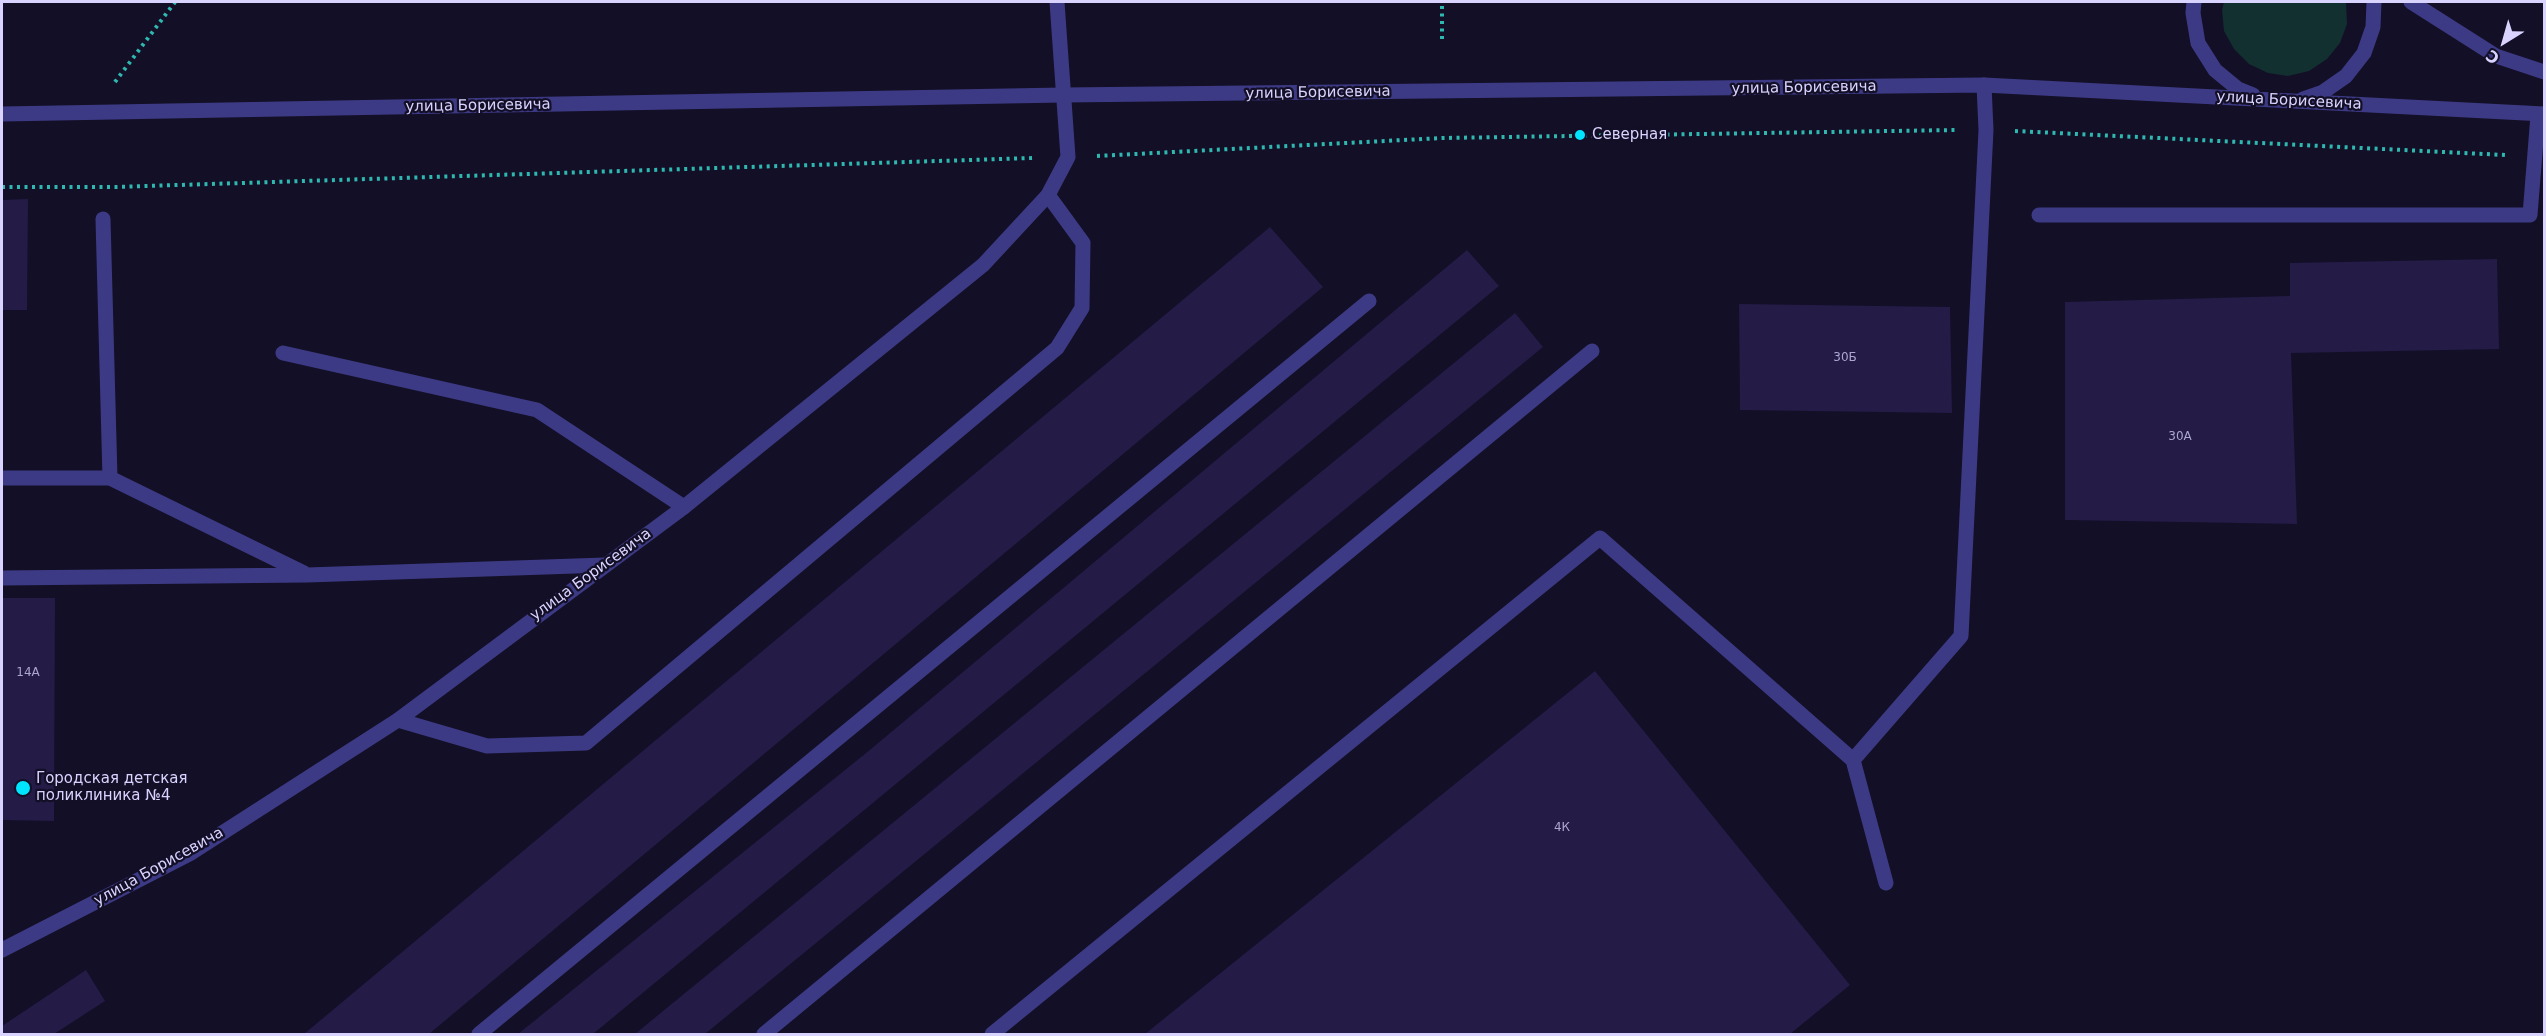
<!DOCTYPE html>
<html>
<head>
<meta charset="utf-8">
<style>
	body { margin:0 }
	#map { position:relative; width:2546px; height:1036px; overflow:hidden; background:#130f26; font-family:"DejaVu Sans",sans-serif }
	canvas { display:block }
	.frame { position:absolute; inset:0; border:3px solid #d9d4ff; pointer-events:none }
	.north { position:absolute; left:2474px; top:12px; width:60px; height:60px; -webkit-text-stroke:4px #130f26; paint-order:stroke; rotate:217deg; font-size:16px; font-weight:700; line-height:24px; text-align:center; color:#d9d4ff }
	.north::after { content:''; display:block; margin:auto; width:21px; height:27px; background:#d9d4ff; clip-path:polygon(50% 0,100% 100%,50% 72%,0 100%) }
</style>
</head>
<body>
<div id="map">
<canvas width="2546" height="1036"></canvas>
<div class="frame"></div>
<div class="north">С</div>
</div>
<script>
const context = document.querySelector('canvas').getContext('2d');
context.lineJoin = 'round';
function paint(path, color) {
  context.fillStyle = color;
  context.fill(path, 'evenodd');
}
function shape(rows) {
  const path = new Path2D();
  for (const r of rows) {
    path.moveTo(r[0], r[1]);
    for (let i = 2; i < r.length; i += 2) path.lineTo(r[i], r[i + 1]);
  }
  return path;
}
function strokePath(path, color, width, dash) {
  context.strokeStyle = color;
  context.lineWidth = width;
  context.lineCap = dash ? 'butt' : 'round';
  context.setLineDash(dash || []);
  context.stroke(path);
}
function drawText(font, color, halo, rows, align = 'center') {
  context.font = font + ' "DejaVu Sans",sans-serif';
  context.lineWidth = 4.5;
  context.setLineDash([]);
  context.textBaseline = 'middle';
  context.strokeStyle = halo;
  context.fillStyle = color;
  for (const [text, x, y, turn = 0] of rows) {
    context.save();
    context.translate(x, y);
    context.rotate((+turn || 0) * Math.PI / 180);
    context.textAlign = isNaN(turn) ? turn : align;
    if (halo) context.strokeText(text, 0, 0);
    context.fillText(text, 0, 0);
    context.restore();
  }
}
const green = shape([
	[2224,2,2346,2,2347,24,2340,43,2327,59,2309,71,2288,76,2268,73,2249,64,2234,49,2224,31,2222,10]
]);
const building = shape([
	[28,199,27,310,2,310,2,200],
	[1270,227,1323,287,429,1034,304,1034],
	[1467,250,1499,286,593,1034,518,1034,871,749],
	[2497,259,2499,349,2291,353,2297,524,2065,520,2065,302,2290,296,2290,263],
	[1739,304,1950,307,1952,413,1740,410],
	[1515,313,1543,347,705,1034,635,1034],
	[2,598,55,598,54,821,2,820],
	[1595,671,1850,985,1790,1034,1145,1034],
	[86,970,105,1001,54,1034,2,1034,2,1026]
]);
const path = shape([
	[1442,39,1442,2],
	[115,82,175,2],
	[2015,131,2505,155],
	[1097,156,1442,138,1956,130],
	[2,187,115,187,1033,158]
]);
const service = shape([
	[2039,215,2530,215,2538,115],
	[103,219,110,478],
	[283,353,537,410,684,507],
	[2,478,110,478,304,573],
	[2,578,307,575,605,565],
	[398,720,487,746,586,743,1057,348,1082,308,1083,243,1048,195],
	[1853,760,1961,636,1986,130,1984,85],
	[479,1034,1369,301],
	[764,1034,1592,351],
	[992,1034,1600,538,1853,760,1886,883]
]);
const minor = shape([
	[2,950,191,853,398,720,684,507,983,265,1048,195,1068,157,1057,2]
]);
const tertiary = shape([
	[2194,2,2193,13,2198,43,2215,70,2238,89,2253,95],
	[2411,2,2496,56,2544,72],
	[2303,99,2323,92,2346,76,2364,53,2373,27,2374,2],
	[2,114,1063,95,1984,85,2544,114]
]);
const markers = [
	[1580,135,6,"#00e5ff"],
	[23,788,8,"#00e5ff"]
];
const numberNames = [
	["30Б",1845,358],
	["30А",2180,437],
	["14А",28,673],
	["4К",1562,828]
];
const streetNames = [
	["улица Борисевича",1804,88,-1],
	["улица Борисевича",1318,93,-1],
	["улица Борисевича",2289,101,3],
	["улица Борисевича",478,106,-1],
	["улица Борисевича",591,575,-36],
	["улица Борисевича",159,867,-29]
];
const poiNames = [
	["Северная",1592,135],
	["Городская детская",36,779],
	["поликлиника №4",36,796]
];
paint(green, '#12302f');
paint(building, '#241b47');
strokePath(path, '#2fb8b0', 4, [3, 4.5]);
strokePath(service, '#3d3a85', 15);
strokePath(minor, '#3d3a85', 15);
strokePath(tertiary, '#3d3a85', 15);
for (const [x, y, r, color] of markers) {
  const dot = new Path2D();
  dot.arc(x, y, r, 0, 2 * Math.PI);
  context.fillStyle = color;
  context.fill(dot);
  strokePath(dot, '#130f26', 2);
}
drawText('12px', '#aca6d1', null, numberNames);
drawText('15px', '#d9d4ff', '#130f26', streetNames);
drawText('15px', '#d9d4ff', '#130f26', poiNames, 'left');
</script>
</body>
</html>
